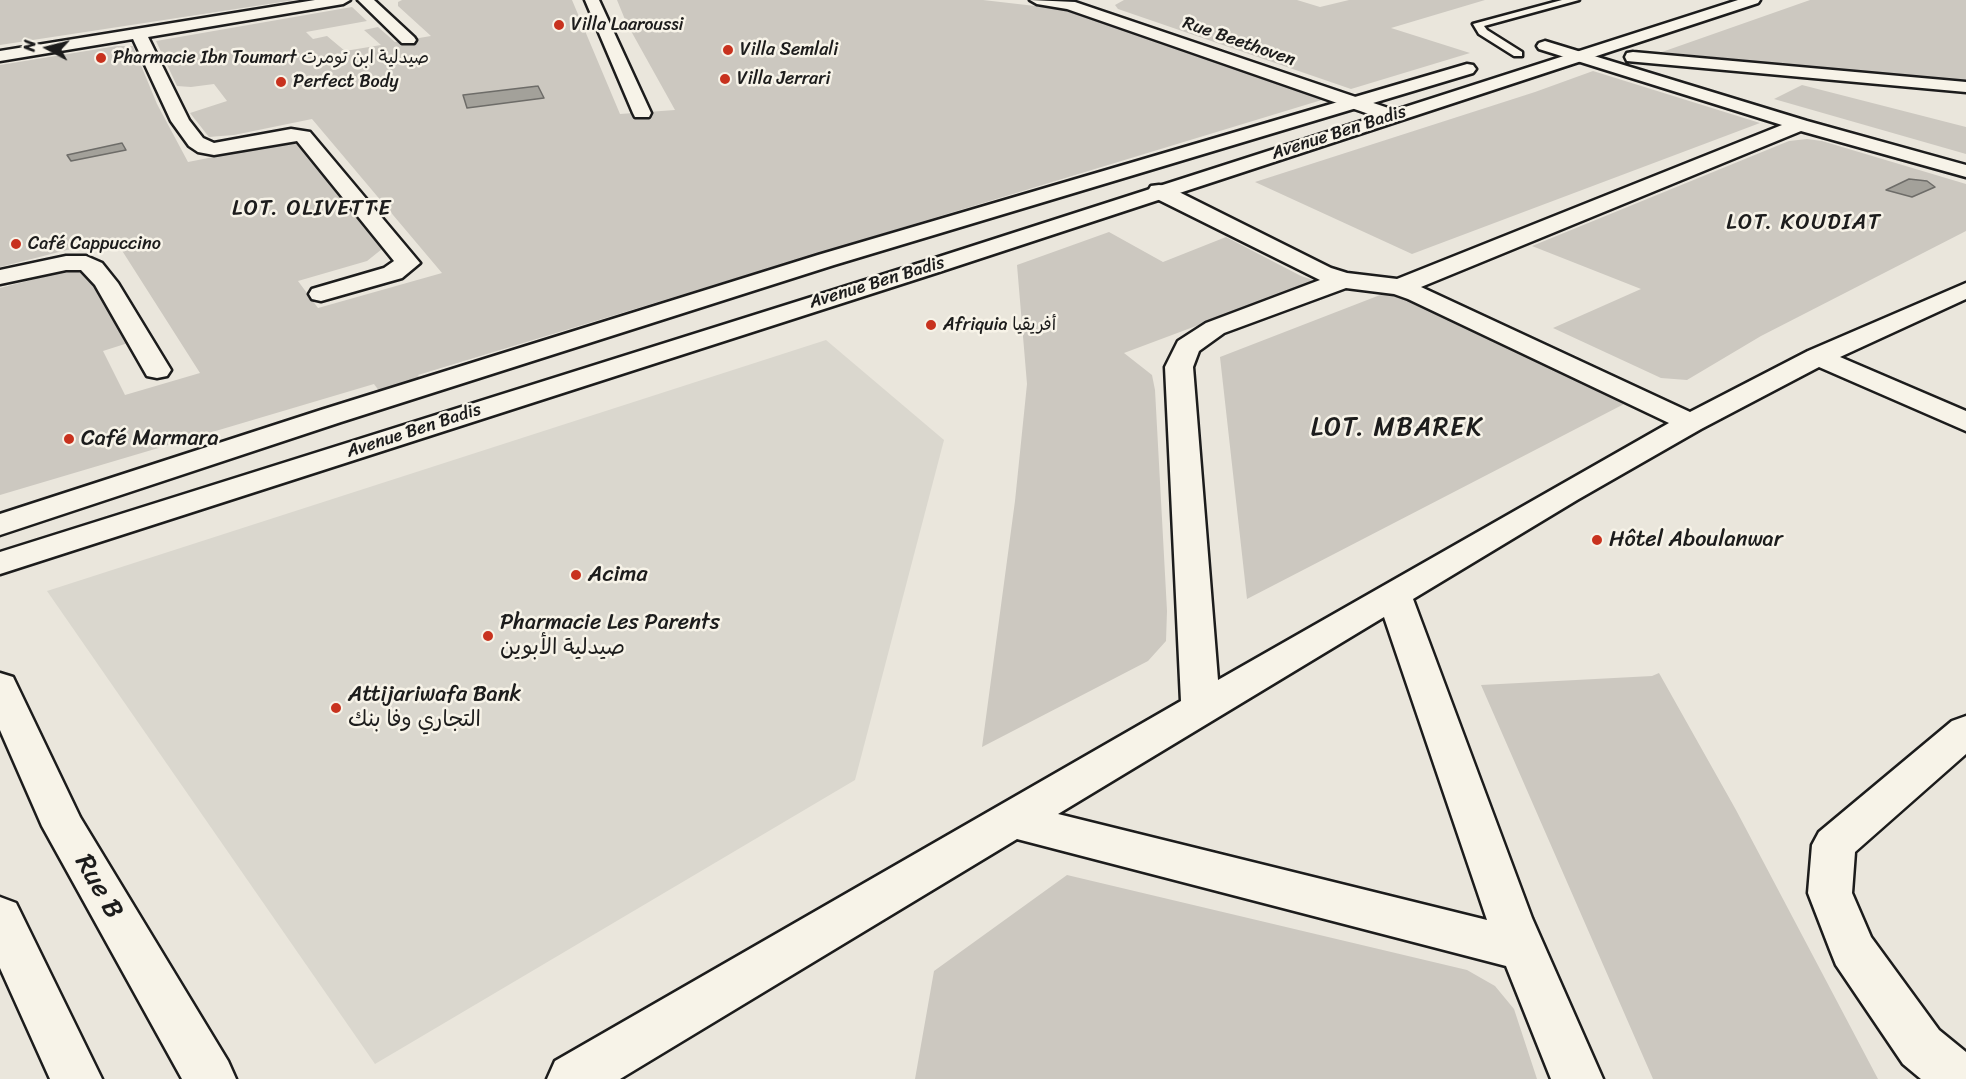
<!DOCTYPE html>
<html>
<head>
<meta charset="utf-8">
<style>
	body { margin:0 }
	#map { position:relative; width:1966px; height:1079px; overflow:hidden; background:#eae6dc; font-family:Sriracha,sans-serif }
	canvas { display:block }
	.north { position:absolute; left:18px; top:18px; width:60px; height:60px; -webkit-text-stroke:4px #f7f3e8; paint-order:stroke; rotate:277deg; font-size:16px; font-weight:700; line-height:24px; text-align:center; color:#1c1c1c }
	.north::after { content:''; display:block; margin:auto; width:21px; height:27px; background:#1c1c1c; clip-path:polygon(50% 0,100% 100%,50% 72%,0 100%) }
</style>
</head>
<body>
<div id="map">
<canvas width="1966" height="1079"></canvas>
<div class="north">N</div>
</div>
<script>
const context = document.querySelector('canvas').getContext('2d');
context.lineJoin = 'round';
function paint(path, color) {
  context.fillStyle = color;
  context.fill(path, 'evenodd');
}
function shape(rows) {
  const path = new Path2D();
  for (const r of rows) {
    path.moveTo(r[0], r[1]);
    for (let i = 2; i < r.length; i += 2) path.lineTo(r[i], r[i + 1]);
  }
  return path;
}
function strokePath(path, color, width, dash) {
  context.strokeStyle = color;
  context.lineWidth = width;
  context.lineCap = dash ? 'butt' : 'round';
  context.setLineDash(dash || []);
  context.stroke(path);
}
function drawText(font, color, halo, rows, align = 'center') {
  context.font = font + ' Sriracha,"Playpen Sans Arabic",sans-serif';
  context.lineWidth = 5;
  context.setLineDash([]);
  context.textBaseline = 'middle';
  context.strokeStyle = halo;
  context.fillStyle = color;
  for (const [text, x, y, turn = 0] of rows) {
    context.save();
    context.translate(x, y);
    context.rotate((+turn || 0) * Math.PI / 180);
    context.textAlign = isNaN(turn) ? turn : align;
    if (halo) context.strokeText(text, 0, 0);
    context.fillText(text, 0, 0);
    context.restore();
  }
}
const built = shape([
	[826,340,944,440,855,780,375,1064,47,591]
]);
const green = shape([
	[0,0,295,0,0,45],
	[402,0,572,0,620,114,675,110,626,22,617,0,983,0,1061,9,1325,99,418,375,426,386,385,399,374,384,0,495,0,288,70,270,86,273,128,343,103,351,125,395,200,373,114,238,0,267,0,65,117,46,133,46,157,104,188,162,295,141,382,249,367,261,298,281,318,308,442,273,312,119,234,135,209,137,190,113,227,101,214,84,191,87,177,86,156,41,352,7,367,21,306,32,313,39,327,36,345,51,381,45,364,30,378,27,395,42,431,36,398,6,398,2],
	[1124,0,1297,0,1320,7,1349,0,1485,0,1391,28,1470,53,1351,89,1118,9,1115,5],
	[1810,0,1966,0,1966,82,1662,52],
	[1593,71,1760,123,1412,254,1255,182,1535,92],
	[1802,85,1966,127,1966,154,1774,99],
	[1807,139,1822,141,1966,184,1966,231,1761,336,1687,380,1661,378,1553,328,1641,289,1532,246,1789,141],
	[1109,232,1163,262,1226,237,1301,276,1316,281,1124,353,1152,375,1155,390,1167,611,1166,641,1148,661,982,747,1015,501,1027,384,1017,265],
	[1393,290,1626,403,1247,599,1220,357],
	[1659,673,1736,810,1878,1079,1653,1079,1481,685,1652,676],
	[1067,875,1467,970,1495,986,1514,1009,1537,1079,915,1079,934,971]
]);
const water = shape([
	[538,86,544,98,467,108,463,95,538,86],
	[122,143,126,150,71,161,67,155,122,143],
	[1909,179,1927,181,1935,187,1912,197,1886,190,1909,179]
]);
const service = shape([
	[1562,0,1579,0,1484,26,1487,30,1522,52,1522,56,1514,56,1479,34,1473,24,1562,0]
]);
const minor = shape([
	[315,0,350,0,343,4,148,37,189,120,203,138,214,143,291,129,310,132,420,263,402,278,321,301,312,299,309,294,312,289,384,268,394,261,297,141,214,155,198,152,189,146,171,121,133,39,0,61,0,51,315,0],
	[358,0,374,0,414,37,416,40,414,43,402,43,358,0],
	[585,0,599,0,651,113,649,117,635,117,633,113,585,0],
	[1030,0,1075,2,1400,112,1402,116,1400,120,1393,122,1386,120,1067,9,1037,4,1030,0],
	[1545,41,1807,121,1966,165,1966,177,1801,131,1421,287,1690,412,1808,351,1966,283,1966,299,1840,357,1966,411,1966,431,1819,367,1701,429,1577,500,1413,599,1532,918,1603,1079,1551,1079,1506,966,1017,839,620,1079,547,1079,555,1061,1181,701,1165,367,1178,341,1206,323,1320,280,1151,196,1148,191,1151,186,1159,185,1167,186,1331,268,1347,273,1397,279,1782,125,1539,49,1537,46,1539,43,1545,41],
	[1346,288,1394,294,1408,299,1669,423,1218,680,1193,367,1199,351,1224,333,1346,288],
	[1384,617,1487,920,1058,814,1384,617],
	[1633,52,1966,82,1966,92,1627,61,1625,57,1627,53,1633,52],
	[66,256,86,256,102,263,118,283,171,370,167,376,157,378,147,376,95,285,81,270,66,270,0,284,0,270,66,256],
	[1966,716,1966,754,1855,852,1852,893,1871,937,1939,1030,1966,1052,1966,1079,1921,1079,1903,1064,1836,965,1830,950,1808,893,1812,845,1819,832,1952,721,1966,716]
]);
const tertiary = shape([
	[0,673,13,677,80,817,228,1061,236,1079,182,1079,42,826,0,730,0,673],
	[0,897,16,903,102,1079,50,1079,0,968,0,897]
]);
const secondary = shape([
	[1738,0,1760,0,1758,3,939,272,0,574,0,552,923,262,1738,0],
	[1467,64,1473,65,1476,69,1473,73,834,265,341,422,0,535,0,514,321,410,818,255,1467,64]
]);
const markers = [
	[559,25,6,"#c8321e"],
	[728,50,6,"#c8321e"],
	[101,58,6,"#c8321e"],
	[725,79,6,"#c8321e"],
	[281,82,6,"#c8321e"],
	[16,244,6,"#c8321e"],
	[931,325,6,"#c8321e"],
	[69,439,6,"#c8321e"],
	[1597,540,6,"#c8321e"],
	[576,575,6,"#c8321e"],
	[488,636,6,"#c8321e"],
	[336,708,6,"#c8321e"]
];
const farPoinames = [
	["Villa Laaroussi",571,25],
	["Villa Semlali",740,50],
	["Pharmacie Ibn Toumart صيدلية ابن تومرت",113,58],
	["Villa Jerrari",737,79],
	["Perfect Body",293,82],
	["Café Cappuccino",28,244],
	["Afriquia أفريقيا",943,325]
];
const farStreetnames = [
	["Rue Beethoven",1239,42,19],
	["Avenue Ben Badis",1339,133,-18],
	["Avenue Ben Badis",877,283,-17],
	["Avenue Ben Badis",414,431,-18]
];
const farQuarternames = [
	["LOT. OLIVETTE",312,209],
	["LOT. KOUDIAT",1804,223]
];
const poiNames = [
	["Café Marmara",81,439],
	["Hôtel Aboulanwar",1609,540],
	["Acima",588,575],
	["Pharmacie Les Parents",500,623],
	["صيدلية الأبوين",500,648],
	["Attijariwafa Bank",348,695],
	["التجاري وفا بنك",348,720]
];
const quarterNames = [
	["LOT. MBAREK",1397,428]
];
const nearStreetnames = [
	["Rue B",98,887,60]
];
paint(built, '#dad7ce');
paint(green, '#ccc8c0');
paint(water, '#a3a19a');
strokePath(water, '#6d6c68', 1.5);
strokePath(service, '#1c1c1c', 5);
strokePath(minor, '#1c1c1c', 5);
strokePath(tertiary, '#1c1c1c', 5);
strokePath(secondary, '#1c1c1c', 5);
paint(service, '#f7f3e8');
paint(minor, '#f7f3e8');
paint(tertiary, '#f7f3e8');
paint(secondary, '#f7f3e8');
for (const [x, y, r, color] of markers) {
  const dot = new Path2D();
  dot.arc(x, y, r, 0, 2 * Math.PI);
  context.fillStyle = color;
  context.fill(dot);
  strokePath(dot, '#f7f3e8', 2);
}
drawText('18px', '#1c1c1c', '#f7f3e8', farPoinames, 'left');
drawText('18px', '#1c1c1c', '#f7f3e8', farStreetnames);
context.letterSpacing = '1.5px';
drawText('22px', '#1c1c1c', '#f7f3e8', farQuarternames);
context.letterSpacing = '0px';
drawText('22px', '#1c1c1c', '#f7f3e8', poiNames, 'left');
context.letterSpacing = '1.5px';
drawText('26px', '#1c1c1c', '#f7f3e8', quarterNames);
context.letterSpacing = '0px';
drawText('27px', '#1c1c1c', '#f7f3e8', nearStreetnames);
</script>
</body>
</html>
